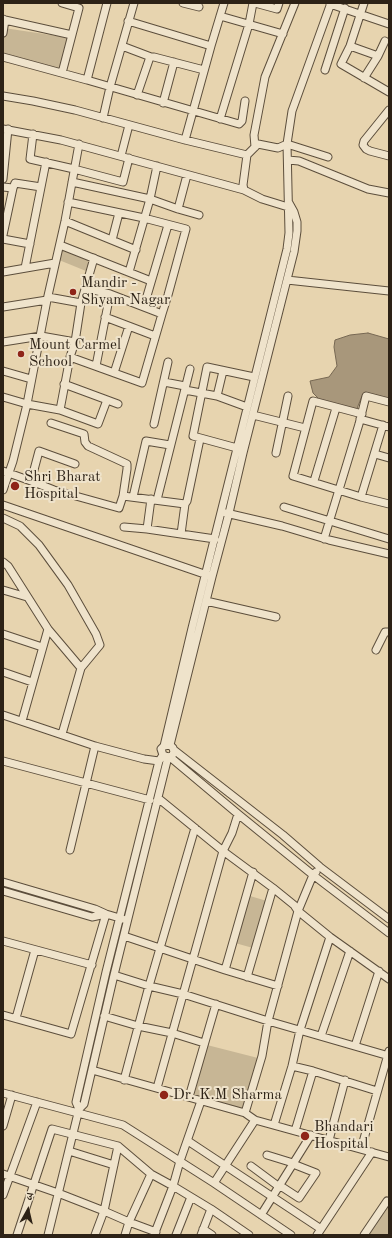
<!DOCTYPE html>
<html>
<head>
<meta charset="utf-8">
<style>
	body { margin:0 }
	#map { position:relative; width:392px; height:1238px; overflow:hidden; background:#e7d4af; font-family:"Old Standard TT","Noto Serif Devanagari",serif }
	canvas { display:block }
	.frame { position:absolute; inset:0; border:4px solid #2d2216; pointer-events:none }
	.north { position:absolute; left:8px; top:1190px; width:40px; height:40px; -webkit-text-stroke:3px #efe3cb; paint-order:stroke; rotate:8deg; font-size:11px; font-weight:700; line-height:16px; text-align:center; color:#2d2216 }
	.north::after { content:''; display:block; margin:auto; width:14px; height:18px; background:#2d2216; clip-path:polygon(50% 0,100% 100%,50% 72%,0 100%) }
</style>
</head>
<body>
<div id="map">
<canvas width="392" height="1238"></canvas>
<div class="frame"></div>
<div class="north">उ</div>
</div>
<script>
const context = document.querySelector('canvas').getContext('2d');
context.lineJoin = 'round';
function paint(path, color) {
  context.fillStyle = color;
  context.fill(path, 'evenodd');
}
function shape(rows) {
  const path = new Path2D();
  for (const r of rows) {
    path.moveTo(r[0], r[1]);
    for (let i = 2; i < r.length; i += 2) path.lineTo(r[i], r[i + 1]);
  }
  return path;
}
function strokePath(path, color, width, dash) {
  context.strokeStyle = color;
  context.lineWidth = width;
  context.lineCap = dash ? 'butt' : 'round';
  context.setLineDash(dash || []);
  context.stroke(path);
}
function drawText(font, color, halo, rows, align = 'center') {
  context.font = font + ' "Old Standard TT",serif';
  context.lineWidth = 4;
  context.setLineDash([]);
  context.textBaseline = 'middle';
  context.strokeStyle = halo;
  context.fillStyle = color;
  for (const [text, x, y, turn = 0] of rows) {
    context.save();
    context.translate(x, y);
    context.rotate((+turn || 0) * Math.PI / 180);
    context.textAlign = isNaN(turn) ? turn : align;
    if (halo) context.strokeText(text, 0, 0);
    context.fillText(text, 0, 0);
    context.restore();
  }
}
const green = shape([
	[4,28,71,38,62,73,3,62],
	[62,249,90,261,86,271,59,260],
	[250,896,267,901,253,948,235,943],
	[207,1045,258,1058,242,1110,194,1096],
	[389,1204,389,1235,372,1235,369,1233]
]);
const water = shape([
	[368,333,389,339,389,401,368,395,362,396,356,411,320,400,313,393,310,381,329,377,337,366,334,347,335,340,350,335,368,333]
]);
const minor = shape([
	[62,3,79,8,62,73],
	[107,3,87,80,239,124,242,121,245,101],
	[183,3,199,7],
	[255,3,277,9,279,3],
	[364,3,350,46,341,64,389,92],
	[330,4,389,24],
	[220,16,283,34],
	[3,19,5,20,3,33],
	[5,20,72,35],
	[128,21,211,46],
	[122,46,151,57],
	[350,46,378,56,364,78],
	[378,56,385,41],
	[3,57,87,80],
	[325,70,345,8],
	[137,95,150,57,154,57,204,70],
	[3,96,33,101,75,110,185,140,247,155,243,185,244,190,262,199,288,207],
	[163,103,174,62],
	[389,110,364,141,363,145,366,149,370,151,389,156],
	[103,118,110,87,134,3],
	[220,119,249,24,253,3],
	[3,129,61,140,244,190],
	[33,134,30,159,74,169,123,182,129,158],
	[185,140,211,46,224,3],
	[255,147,254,135,265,77,295,3],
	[247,155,258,144,278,148,287,144,328,157],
	[121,156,129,125],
	[288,160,299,161,368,189,389,193],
	[3,179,8,129],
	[72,182,150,199,178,209,199,215],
	[3,187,13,188,3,235],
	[13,188,15,183,41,187],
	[68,202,144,218,186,229,168,295,162,314,142,383,70,357],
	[178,209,187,175],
	[65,221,136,250],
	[3,239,30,244],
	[112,240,119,213],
	[60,245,151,281],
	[25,268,46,162],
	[3,272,55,263],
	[129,272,150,199,157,166],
	[287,280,389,291],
	[85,288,110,294,162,314],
	[48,297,81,303],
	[144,306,168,225],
	[3,307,47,300],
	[105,317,155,336],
	[3,342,41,336,75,342],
	[96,366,110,294],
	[3,371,31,379],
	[114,373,129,326],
	[164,382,185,386],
	[64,384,118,404],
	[185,390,217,396,247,407],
	[217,396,223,371],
	[3,397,27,404,60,410,98,424,107,400],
	[60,410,70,357,75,342,81,303,94,258],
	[362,414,313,401,293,476,361,497,389,504],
	[253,415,305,428],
	[360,419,389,427],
	[51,423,84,434,85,442,88,446,127,464,127,469,123,496],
	[154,424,168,362],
	[237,448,193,436,207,367,254,377],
	[276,453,288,396],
	[375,454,389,458],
	[75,464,39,451,31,481,54,490,119,508,123,496,185,504],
	[3,471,31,481],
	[314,481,336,408],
	[3,490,13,461,27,404,47,300,65,221,79,144],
	[133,497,146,441,170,445],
	[361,497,383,425],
	[157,500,190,369],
	[3,505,210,576],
	[284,507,389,539],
	[226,513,282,526,329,540,389,554],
	[3,518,20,526,39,545,68,585,96,634,100,645,81,668,62,734],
	[124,527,147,529,215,539],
	[147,529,151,499],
	[181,534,185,504,187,501,200,439],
	[324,539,359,424,366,396,389,402],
	[3,562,8,566,48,629,81,668],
	[3,590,27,597],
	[206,601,276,617],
	[3,634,42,647],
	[376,650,385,632,389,632],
	[3,672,32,682],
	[3,715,95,746,144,759,159,761],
	[22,721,48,629],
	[170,745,212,577,229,513,243,453,294,252,297,231,297,222,294,212,289,203],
	[164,746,192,628,287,249,289,233,287,144,292,111,331,3],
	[174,750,283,835,320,867,389,919],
	[170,757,238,814,313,875,389,933],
	[3,761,150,800],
	[158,798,223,851,273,888,294,905,298,911,330,937,389,979],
	[70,850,95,746],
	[3,882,95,909,106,914,123,919],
	[3,891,92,917,106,914],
	[124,936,225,970,278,986],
	[3,941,92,965],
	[225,970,253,872],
	[114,975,149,986,183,994,268,1021,389,1056],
	[247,977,273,888],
	[3,1015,71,1034,106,914],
	[104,1016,138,1026,172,1033,204,1043],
	[16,1018,35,950],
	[321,1036,350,951],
	[355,1046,379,971],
	[292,1066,313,1071,377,1091],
	[92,1070,245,1113,255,1120,389,1157],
	[124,1080,149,986,195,828],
	[157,1088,223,851,232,833,238,814],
	[3,1093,123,1125,214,1183,291,1235],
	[189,1097,216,1004],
	[79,1109,76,1102,106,972,159,761,163,755],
	[245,1113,262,1056,268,1021,298,911,313,875,316,872],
	[274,1125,292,1066,300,1030,330,937],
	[3,1126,12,1095],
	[295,1131,313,1071],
	[329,1140,345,1080],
	[188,1141,321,1229],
	[361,1149,389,1051],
	[69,1151,114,1165],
	[267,1155,293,1163],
	[251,1166,278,1186],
	[3,1174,58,1193,104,1211,129,1222,156,1232],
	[214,1183,255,1120],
	[279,1185,299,1198,316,1173,293,1164],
	[3,1195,37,1102],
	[261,1215,311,1135],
	[203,1229,212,1235],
	[17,1235,52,1129,118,1146,151,1174,173,1186,211,1209,249,1235],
	[48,1235,79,1109,84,1104,114,975,168,757,172,756,174,752,173,748,170,745,164,746,161,749,163,755,168,757],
	[95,1235,104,1211,118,1146],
	[125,1235,129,1222,151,1174],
	[154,1235,173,1186,180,1161,201,1101],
	[176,1235,191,1197],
	[201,1235,211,1209],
	[317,1235,372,1152],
	[364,1235,387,1201,389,1202]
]);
const markers = [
	[73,292,4,"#8f2418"],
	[21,354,4,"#8f2418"],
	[15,486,5,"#8f2418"],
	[164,1095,5,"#8f2418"],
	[305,1136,5,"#8f2418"]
];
const poiNames = [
	["Mandir -",81,283],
	["Shyam Nagar",81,300],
	["Mount Carmel",29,345],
	["School",29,362],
	["Shri Bharat",24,477],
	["Hospital",24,494],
	["Dr. K.M Sharma",173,1095],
	["Bhandari",314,1127],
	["Hospital",314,1144]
];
paint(green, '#c7b695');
paint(water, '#a8977b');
strokePath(water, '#776853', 1);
strokePath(minor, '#5c4e3c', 9);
strokePath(minor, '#efe3cb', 7);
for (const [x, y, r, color] of markers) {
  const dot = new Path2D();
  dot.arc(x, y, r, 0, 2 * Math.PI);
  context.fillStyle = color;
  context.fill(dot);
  strokePath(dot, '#efe3cb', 1.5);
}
drawText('15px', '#2d2216', '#efe3cb', poiNames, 'left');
</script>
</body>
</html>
